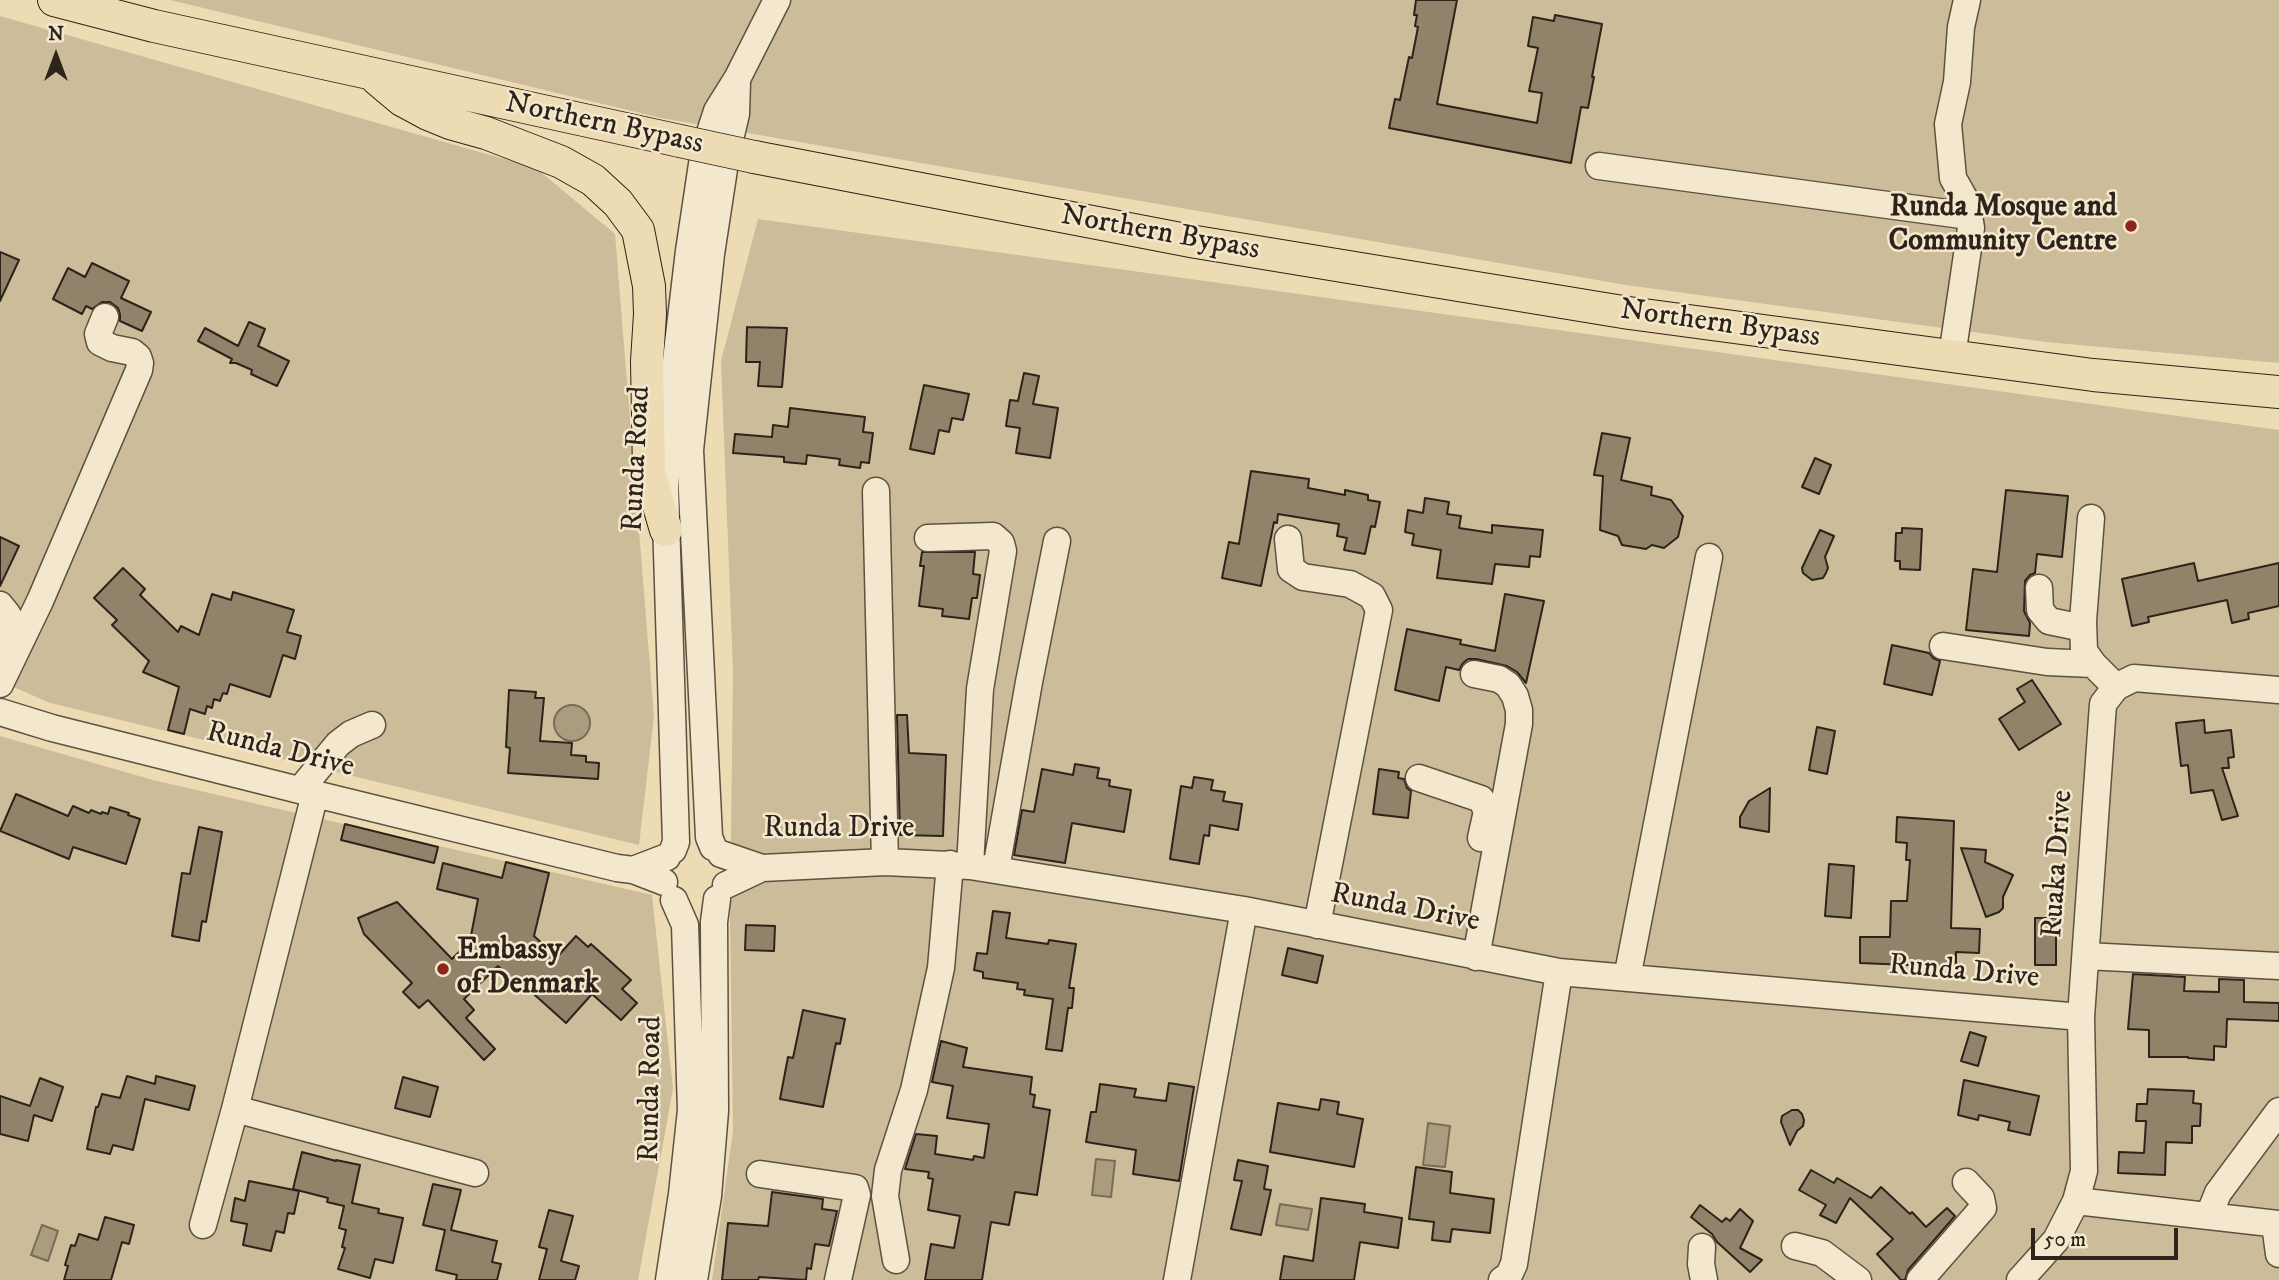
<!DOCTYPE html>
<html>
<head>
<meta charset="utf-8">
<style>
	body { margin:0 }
	#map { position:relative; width:2279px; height:1280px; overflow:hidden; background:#eddbb3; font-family:"IM FELL DW Pica",serif }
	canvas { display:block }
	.north { position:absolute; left:21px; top:21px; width:70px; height:70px; -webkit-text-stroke:5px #f3e8ce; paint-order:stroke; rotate:0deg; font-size:19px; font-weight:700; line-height:28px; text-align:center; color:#2d231b }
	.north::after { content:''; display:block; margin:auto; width:24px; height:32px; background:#2d231b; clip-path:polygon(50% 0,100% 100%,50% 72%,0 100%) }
	.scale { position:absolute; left:2031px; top:1228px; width:147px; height:32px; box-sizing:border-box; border:4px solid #2d231b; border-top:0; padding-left:9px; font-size:21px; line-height:24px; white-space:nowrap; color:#2d231b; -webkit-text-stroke:5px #f3e8ce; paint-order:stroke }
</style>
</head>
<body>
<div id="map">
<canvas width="2279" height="1280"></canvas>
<div class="north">N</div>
<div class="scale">50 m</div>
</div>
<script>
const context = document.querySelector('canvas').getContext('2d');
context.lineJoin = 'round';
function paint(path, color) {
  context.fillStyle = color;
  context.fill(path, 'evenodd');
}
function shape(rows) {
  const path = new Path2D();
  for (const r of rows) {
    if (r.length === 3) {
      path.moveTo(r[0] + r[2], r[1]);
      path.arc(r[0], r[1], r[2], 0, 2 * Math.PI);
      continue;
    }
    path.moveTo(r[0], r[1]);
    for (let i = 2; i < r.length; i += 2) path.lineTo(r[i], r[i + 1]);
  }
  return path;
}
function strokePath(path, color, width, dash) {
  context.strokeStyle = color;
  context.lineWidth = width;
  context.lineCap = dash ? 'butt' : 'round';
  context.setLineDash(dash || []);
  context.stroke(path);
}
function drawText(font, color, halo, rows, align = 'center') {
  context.font = font + ' "IM FELL DW Pica",serif';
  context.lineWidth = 5;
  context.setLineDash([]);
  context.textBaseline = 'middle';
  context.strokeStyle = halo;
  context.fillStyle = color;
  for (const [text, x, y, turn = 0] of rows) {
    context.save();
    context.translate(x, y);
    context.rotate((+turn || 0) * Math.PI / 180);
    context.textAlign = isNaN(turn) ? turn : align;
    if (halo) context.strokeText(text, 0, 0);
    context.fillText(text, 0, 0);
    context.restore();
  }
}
const green = shape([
	[170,0,2279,0,2279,363,2046,342,1626,285,661,118],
	[0,16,536,168,615,234,654,716,639,845,50,703,0,681],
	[758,219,2279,430,2279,1280,712,1280,733,1131,730,921,733,671,721,361],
	[0,736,153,780,652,895,673,1089,638,1280,0,1280]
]);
const water = shape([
	[572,723,18],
	[1428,1123,1450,1126,1445,1167,1423,1165,1428,1123],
	[1096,1159,1115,1161,1111,1197,1092,1195,1096,1159],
	[1280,1204,1312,1209,1308,1230,1276,1225,1280,1204],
	[42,1225,58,1231,48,1261,31,1255,42,1225]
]);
const building = shape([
	[1416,0,1457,0,1437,104,1537,123,1542,93,1529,91,1538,48,1528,46,1533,17,1554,21,1555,15,1602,24,1592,77,1594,77,1588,108,1581,107,1571,163,1389,128,1395,99,1400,100,1409,57,1412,58,1418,27,1415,26,1417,15,1414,15,1416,0],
	[0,252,19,260,0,301,0,252],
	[92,263,129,281,121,298,151,312,142,331,120,321,120,314,118,308,110,302,102,302,92,309,86,306,82,314,53,299,68,268,85,277,92,263],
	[249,322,265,329,258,346,289,361,277,386,251,374,252,370,236,363,230,363,232,359,198,341,205,328,238,346,249,322],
	[747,327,787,328,782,387,758,386,760,362,746,362,747,327],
	[1024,373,1039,376,1033,404,1058,408,1050,458,1016,453,1020,428,1006,426,1010,400,1018,401,1024,373],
	[924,385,969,394,963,420,952,418,949,432,939,430,934,454,910,449,924,385],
	[790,408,865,417,863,432,873,433,869,463,861,462,860,468,839,465,840,459,807,455,806,464,784,462,784,457,733,453,735,434,772,437,773,425,788,427,790,408],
	[1602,433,1630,438,1621,480,1652,487,1651,495,1671,500,1683,516,1678,537,1664,548,1652,545,1646,549,1622,545,1618,536,1600,530,1603,476,1594,475,1602,433],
	[1815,458,1831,465,1819,494,1802,487,1815,458],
	[1251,471,1309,479,1308,488,1345,495,1345,490,1368,495,1368,500,1380,502,1375,527,1371,526,1365,554,1344,550,1347,538,1337,536,1339,524,1278,514,1277,523,1274,522,1261,586,1222,578,1229,542,1239,544,1251,471],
	[2006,490,2068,496,2062,557,2037,554,2035,573,2030,575,2025,581,2024,611,2030,623,2029,636,1966,630,1973,569,1997,572,2006,490],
	[1425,498,1449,502,1447,514,1461,516,1459,528,1492,533,1492,525,1543,530,1540,557,1530,556,1529,567,1495,564,1492,584,1437,578,1441,550,1412,545,1414,534,1405,532,1408,510,1423,513,1425,498],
	[1902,528,1922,529,1920,570,1900,569,1900,561,1895,561,1896,533,1902,533,1902,528],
	[1820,530,1834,536,1825,557,1828,568,1826,573,1823,578,1812,580,1803,573,1802,568,1820,530],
	[0,537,19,546,0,586,0,537],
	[922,552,975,552,973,574,980,575,977,598,972,598,969,619,942,616,943,609,919,606,924,566,920,566,922,552],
	[2194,563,2198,581,2279,563,2279,606,2248,613,2249,619,2232,623,2227,600,2148,617,2149,622,2132,626,2122,579,2194,563],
	[123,568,145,589,140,595,178,632,181,626,199,635,212,594,231,600,233,592,294,610,287,632,301,636,295,659,283,655,270,697,230,684,227,694,223,693,220,701,214,699,212,708,207,706,205,714,190,709,184,734,168,730,179,687,143,672,149,661,112,625,117,620,94,598,123,568],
	[1505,594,1544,601,1526,683,1517,672,1507,666,1476,659,1468,659,1463,663,1459,670,1446,667,1439,701,1395,690,1407,629,1461,640,1460,644,1495,651,1505,594],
	[1892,645,1929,653,1933,658,1940,661,1932,695,1884,684,1892,645],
	[2032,680,2061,724,2019,750,1999,719,2025,702,2017,689,2032,680],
	[509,690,536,692,535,698,544,698,540,741,572,743,571,755,586,756,586,762,599,763,598,779,508,773,510,748,506,747,509,690],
	[897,715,907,715,909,753,946,755,943,836,900,835,897,715],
	[2204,720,2205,733,2231,730,2234,757,2228,758,2229,768,2222,768,2238,816,2222,820,2213,790,2191,793,2188,765,2181,766,2176,723,2204,720],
	[1817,727,1835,731,1827,774,1809,770,1817,727],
	[1075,764,1099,768,1097,778,1110,780,1109,786,1131,790,1124,832,1072,823,1065,863,1014,855,1022,810,1034,812,1042,769,1073,775,1075,764],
	[1379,769,1399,772,1398,778,1404,779,1407,788,1411,791,1408,818,1373,814,1379,769],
	[1194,777,1213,780,1211,790,1225,792,1223,801,1242,804,1238,830,1210,825,1209,836,1204,835,1199,864,1170,859,1181,786,1192,788,1194,777],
	[1770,788,1769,832,1740,827,1740,817,1749,801,1770,788],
	[16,794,68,816,73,806,89,813,91,810,101,814,102,812,108,814,110,807,129,813,128,815,140,819,126,864,73,847,69,859,0,831,16,794],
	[1897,817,1954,821,1951,928,1980,929,1979,953,1956,952,1956,967,1860,963,1860,937,1890,937,1891,901,1907,901,1910,860,1906,860,1907,843,1896,842,1897,817],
	[345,824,438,847,434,863,341,840,345,824],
	[199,827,222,832,206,922,202,921,199,941,172,936,182,873,190,874,199,827],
	[1961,848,1986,850,1985,862,2013,875,2003,897,2003,908,1999,912,1986,917,1961,848],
	[506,862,549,873,534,936,557,957,576,936,588,947,591,944,631,980,622,989,637,1003,621,1020,592,994,566,1023,517,979,513,982,498,966,464,999,474,1010,466,1018,495,1049,484,1060,428,1000,419,1008,403,992,412,983,364,934,358,918,397,902,452,959,470,941,478,899,437,889,443,863,502,878,506,862],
	[1829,864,1854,866,1851,918,1825,916,1829,864],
	[993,911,1010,913,1006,938,1048,944,1049,940,1076,944,1069,988,1074,988,1072,1008,1068,1008,1062,1051,1046,1049,1053,999,1024,995,1025,990,1017,989,1018,983,983,978,983,972,974,970,977,953,987,954,993,911],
	[2035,918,2056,918,2056,965,2035,965,2035,918],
	[746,925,775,926,774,951,745,950,746,925],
	[1288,948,1323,956,1317,983,1282,975,1288,948],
	[2133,974,2185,977,2184,991,2219,992,2219,979,2244,980,2244,1002,2279,1003,2279,1021,2227,1019,2226,1047,2214,1046,2214,1060,2188,1058,2188,1057,2149,1057,2149,1030,2128,1029,2133,974],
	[803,1010,845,1019,840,1044,836,1043,823,1107,780,1099,788,1057,793,1058,803,1010],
	[1970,1032,1986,1037,1978,1066,1961,1061,1970,1032],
	[941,1041,967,1048,963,1067,1032,1077,1030,1094,1035,1095,1033,1107,1050,1110,1037,1195,1015,1192,1009,1225,991,1222,982,1280,925,1280,931,1244,954,1248,960,1216,928,1210,933,1179,928,1178,929,1172,905,1169,916,1134,937,1136,935,1154,973,1160,974,1156,984,1158,989,1124,947,1118,953,1086,932,1082,941,1041],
	[127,1076,155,1084,156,1076,195,1086,189,1110,145,1099,133,1150,113,1145,110,1154,87,1149,96,1107,98,1107,102,1094,120,1098,127,1076],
	[403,1077,438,1087,430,1117,395,1108,403,1077],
	[40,1078,63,1087,52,1121,34,1115,28,1141,0,1134,0,1096,30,1106,40,1078],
	[1964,1080,2039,1096,2030,1135,2008,1130,2010,1122,1979,1115,1978,1120,1958,1115,1964,1080],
	[1169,1083,1194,1087,1179,1181,1133,1174,1136,1150,1086,1142,1091,1112,1096,1112,1100,1084,1136,1089,1134,1097,1166,1101,1169,1083],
	[2148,1089,2194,1091,2193,1103,2201,1104,2200,1126,2192,1126,2192,1143,2166,1142,2165,1175,2118,1173,2119,1152,2144,1153,2146,1121,2136,1121,2137,1104,2147,1104,2148,1089],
	[1321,1099,1339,1102,1337,1114,1363,1119,1354,1167,1270,1152,1278,1103,1319,1110,1321,1099],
	[1792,1110,1798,1110,1802,1114,1804,1120,1803,1126,1797,1131,1790,1145,1781,1122,1782,1116,1792,1110],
	[302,1152,336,1161,336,1160,360,1165,352,1203,379,1209,378,1213,403,1218,393,1263,375,1259,370,1278,338,1269,345,1248,342,1247,346,1230,339,1228,344,1206,327,1202,328,1198,293,1189,302,1152],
	[1238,1160,1268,1166,1264,1189,1271,1190,1261,1235,1231,1229,1242,1181,1234,1180,1238,1160],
	[1416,1167,1452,1172,1450,1193,1494,1199,1490,1233,1452,1229,1450,1242,1432,1240,1434,1222,1409,1219,1416,1167],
	[1811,1170,1834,1183,1837,1178,1871,1198,1881,1187,1910,1214,1912,1212,1926,1227,1947,1208,1955,1216,1908,1270,1905,1280,1901,1280,1877,1254,1893,1239,1850,1198,1836,1223,1820,1215,1826,1205,1799,1190,1811,1170],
	[249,1181,299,1191,294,1214,288,1213,284,1233,276,1231,271,1251,243,1245,247,1224,231,1221,235,1198,245,1201,249,1181],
	[433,1184,461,1190,451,1230,497,1241,492,1262,501,1264,497,1280,456,1280,457,1275,436,1270,445,1230,423,1225,433,1184],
	[772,1192,823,1199,822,1209,837,1211,829,1246,815,1244,811,1269,807,1268,806,1280,759,1277,758,1280,722,1280,728,1223,768,1226,772,1192],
	[1321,1198,1365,1204,1364,1212,1402,1218,1398,1248,1360,1242,1354,1280,1280,1280,1284,1256,1313,1261,1321,1198],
	[1700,1205,1722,1222,1726,1218,1730,1221,1740,1209,1753,1221,1740,1248,1762,1260,1750,1272,1717,1242,1712,1234,1691,1217,1700,1205],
	[549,1210,573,1216,561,1261,579,1266,575,1280,539,1280,547,1249,539,1247,549,1210],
	[105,1217,134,1225,129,1244,122,1242,111,1280,64,1280,68,1266,65,1265,71,1245,75,1246,79,1234,98,1240,105,1217]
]);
const minor = shape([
	[1599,166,1969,216],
	[1952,356,1971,228,1967,203,1953,178,1948,124,1957,82,1961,27,1967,0],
	[876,491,885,862],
	[2091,518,2083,621,2084,651,2093,664,2116,687],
	[928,538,993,536,1001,543,1003,551,980,689,970,866],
	[1288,539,1291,569,1303,577,1350,584,1372,596,1379,610,1317,925],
	[2039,588,2040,610,2049,621,2083,628],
	[0,605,8,615,6,633,0,646],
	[1943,646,2047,662,2093,664],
	[1474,674,1499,679,1508,685,1515,696,1519,710,1519,724,1476,957],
	[0,684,40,601,139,370,140,363,138,357,132,352,112,348,100,342,98,334,105,317],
	[0,712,52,728,315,794,617,868,633,870,667,857],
	[1419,778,1481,799,1487,811,1481,838],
	[300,790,338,744,351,734,372,725],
	[315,794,235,1109,475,1173],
	[713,847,709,837,690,450,711,254,726,156,736,114,737,81],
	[673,850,676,842,665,487,666,445,689,251,704,151,717,111,737,79,777,0],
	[721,854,762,868,885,862,970,866,1244,910,1559,972,2081,1017],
	[996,869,1029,682,1057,541],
	[633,870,664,882],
	[726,885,762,868],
	[2086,956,2279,966],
	[1627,978,1709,557],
	[760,1174,855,1188,857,1195,838,1280],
	[2076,1201,2279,1224],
	[2209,1215,2218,1193,2279,1111],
	[2275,1224,2279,1254],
	[203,1225,235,1109],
	[1795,1246,1822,1253,1858,1280],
	[1702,1247,1701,1264,1704,1280],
	[896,1260,885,1196,888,1170,914,1090,941,968,950,864],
	[669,1280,682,1194,691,1110,685,925,674,900],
	[694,1280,708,1196,715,1111,714,922,717,899],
	[1177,1280,1244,910],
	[1502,1280,1509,1275,1514,1264,1559,972],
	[1920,1280,1983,1208,1981,1198,1966,1182],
	[2020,1280,2056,1240,2076,1201,2084,1171,2081,1017,2103,704,2116,687,2134,678,2279,690]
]);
const major = shape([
	[54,0,154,26,680,141],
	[377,79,402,100,428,114,450,123,486,133,561,162,593,180,618,203,638,230,649,286,650,314,647,361,649,472,666,530],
	[754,157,1196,242,1629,313,2093,375,2279,392]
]);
const majorBridge = shape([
	[680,141,754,157]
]);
const markers = [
	[2131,226,7,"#8f2418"],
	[443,969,7,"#8f2418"]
];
const streetNames = [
	["Northern Bypass",604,125,12],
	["Northern Bypass",1160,234,10],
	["Northern Bypass",1720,325,8],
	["Runda Road",638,459,-87],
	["Runda Drive",280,751,14],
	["Runda Drive",839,830],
	["Ruaka Drive",2059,864,-86],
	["Runda Drive",1405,909,11],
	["Runda Drive",1964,973,5],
	["Runda Road",652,1089,-89]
];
const poiNames = [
	["Runda Mosque and",2117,209],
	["Community Centre",2117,243],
	["Embassy",457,952,"left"],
	["of Denmark",457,986,"left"]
];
paint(green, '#ccbc99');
paint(water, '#ac9c7f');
strokePath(water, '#796c57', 2);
paint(building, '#91836a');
strokePath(building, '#2d231b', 2);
strokePath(minor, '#5d5141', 29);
strokePath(major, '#2d231b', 34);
strokePath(minor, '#f3e8ce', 26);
strokePath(major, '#eddbb3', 32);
strokePath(majorBridge, '#2d231b', 34, []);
strokePath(majorBridge, '#eddbb3', 32);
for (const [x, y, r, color] of markers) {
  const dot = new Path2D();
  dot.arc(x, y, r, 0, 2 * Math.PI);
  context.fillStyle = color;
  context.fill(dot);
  strokePath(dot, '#f3e8ce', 2.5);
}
drawText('30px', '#2d231b', '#f3e8ce', streetNames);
drawText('bold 30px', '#2d231b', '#f3e8ce', poiNames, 'right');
</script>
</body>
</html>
